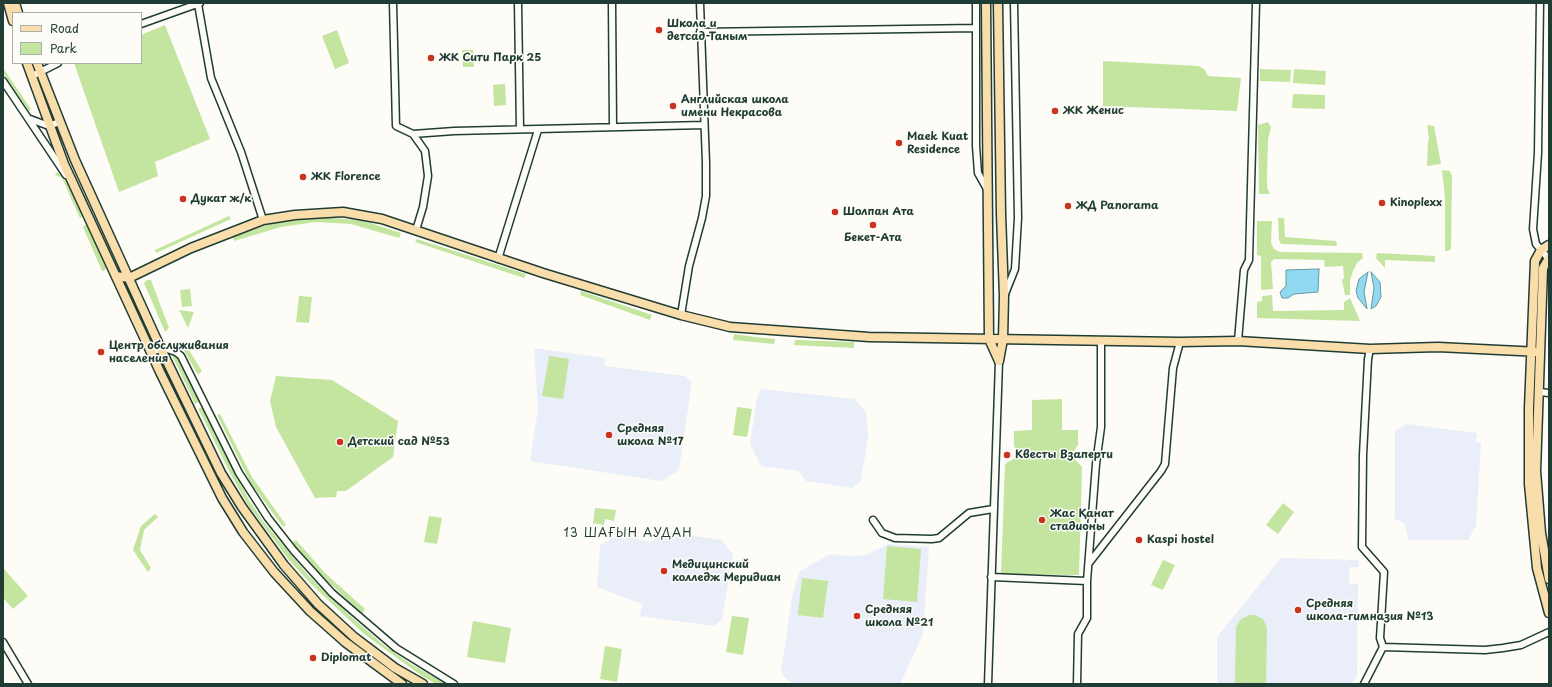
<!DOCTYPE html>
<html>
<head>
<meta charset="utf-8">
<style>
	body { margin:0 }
	#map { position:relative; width:1552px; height:687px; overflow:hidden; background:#fdfcf7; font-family:"Playpen Sans",sans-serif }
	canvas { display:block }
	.frame { position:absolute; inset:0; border:4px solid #1f3d34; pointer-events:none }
	.legend { position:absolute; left:12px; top:12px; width:130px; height:52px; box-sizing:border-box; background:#fdfcf7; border:1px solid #a4b0a9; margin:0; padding:5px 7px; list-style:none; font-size:12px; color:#1f3d34 }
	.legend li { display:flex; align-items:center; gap:8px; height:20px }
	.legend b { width:20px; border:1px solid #a4b0a9 }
</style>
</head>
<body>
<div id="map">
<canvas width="1552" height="687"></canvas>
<div class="frame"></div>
<ul class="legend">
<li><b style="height:5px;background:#f9deab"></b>Road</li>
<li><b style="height:11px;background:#c3e59f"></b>Park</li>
</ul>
</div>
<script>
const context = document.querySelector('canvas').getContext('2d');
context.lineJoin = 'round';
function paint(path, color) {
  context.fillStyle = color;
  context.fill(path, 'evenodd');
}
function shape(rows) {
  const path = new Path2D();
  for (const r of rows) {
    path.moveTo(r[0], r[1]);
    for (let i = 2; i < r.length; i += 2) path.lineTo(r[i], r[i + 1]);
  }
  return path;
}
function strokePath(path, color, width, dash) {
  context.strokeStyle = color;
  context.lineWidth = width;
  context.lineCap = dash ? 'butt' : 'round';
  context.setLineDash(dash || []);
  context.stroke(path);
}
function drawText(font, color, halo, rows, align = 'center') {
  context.font = font + ' "Playpen Sans",sans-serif';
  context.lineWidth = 3;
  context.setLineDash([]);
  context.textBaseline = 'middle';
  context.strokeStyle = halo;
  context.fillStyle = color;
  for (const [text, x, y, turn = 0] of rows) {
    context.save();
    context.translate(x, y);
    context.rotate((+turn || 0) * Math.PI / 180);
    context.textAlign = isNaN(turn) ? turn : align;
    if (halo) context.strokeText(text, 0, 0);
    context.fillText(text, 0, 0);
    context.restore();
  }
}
const built = shape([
	[534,348,605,358,605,366,685,376,692,382,679,470,661,481,530,461,538,409],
	[761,389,855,399,866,412,868,438,861,481,852,488,806,481,799,471,761,466,750,444,757,398],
	[1407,424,1477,433,1476,442,1481,443,1476,526,1468,540,1409,540,1404,523,1395,519,1395,431],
	[667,532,721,540,733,554,722,619,714,626,640,616,642,604,597,587,600,545,618,535,650,542],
	[888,544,929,547,923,634,900,684,792,684,781,673,792,597,799,572,830,554,849,556,866,555],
	[1281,558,1359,560,1359,567,1350,567,1349,583,1358,584,1357,677,1351,684,1217,684,1217,637]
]);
const green = shape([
	[165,25,210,139,155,162,158,176,119,192,74,63,141,63,141,35],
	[337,30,349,63,335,69,322,36],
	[462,50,473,50,474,67,463,67],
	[1103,61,1199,66,1205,70,1208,76,1241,78,1237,111,1103,106],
	[3,68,31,109,29,111,3,73],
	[1260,69,1291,70,1290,82,1260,81],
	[1294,69,1326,71,1325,85,1293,83],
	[505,84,506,105,494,106,493,85],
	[1293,94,1325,95,1325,109,1292,108],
	[1268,122,1271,127,1268,140,1267,175,1267,187,1270,194,1259,194,1258,125],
	[1427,125,1434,126,1441,164,1427,166,1428,141,1429,139],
	[1442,170,1450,171,1452,176,1451,249,1448,251,1445,251,1445,197],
	[61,172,84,216,80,218,62,178,55,175,56,173],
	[229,216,231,219,156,253,155,250],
	[318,217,361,220,401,233,399,238,351,224,316,222,281,227,234,241,233,237,237,235,273,223],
	[1278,218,1284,218,1285,237,1336,241,1337,246,1281,244,1279,240],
	[1257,221,1272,221,1271,243,1274,249,1280,252,1362,253,1363,258,1357,263,1353,271,1350,281,1350,295,1345,295,1342,280,1344,278,1343,266,1325,267,1324,260,1274,259,1271,262,1273,289,1261,290,1261,256,1257,255],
	[85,225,87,225,106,268,104,271,102,271,83,227],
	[417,239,526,274,524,278,415,242],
	[1377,253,1435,256,1435,262,1385,260,1385,268,1376,258],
	[147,280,151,280,169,328,165,332,144,283],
	[190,289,192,306,182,307,180,290],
	[581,291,652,315,650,320,580,295],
	[1272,295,1273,311,1344,310,1344,302,1350,298,1360,321,1257,318,1257,302,1262,301,1262,296],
	[299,296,312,297,309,323,296,322],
	[179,310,194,312,188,328],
	[734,334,755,337,775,339,774,344,733,340],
	[795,340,854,342,854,348,794,345],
	[182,343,187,347,202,371,198,375,183,349,180,346],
	[171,353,177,354,200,401,195,404],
	[549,356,569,359,563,399,542,396],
	[276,376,332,380,398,421,393,457,346,491,337,491,336,497,315,498,276,427,270,401],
	[1062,399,1062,430,1078,430,1078,445,1071,455,1082,467,1079,575,1001,574,1005,464,1020,455,1014,446,1014,431,1032,430,1032,400],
	[202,407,249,500,263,521,309,576,355,620,385,646,411,664,447,684,436,684,422,676,364,634,311,584,289,560,248,505,230,473,201,414,198,409],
	[737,407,752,409,747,437,733,435],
	[220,414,252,477,286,525,283,527,250,482,217,415],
	[1283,503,1294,512,1278,534,1266,525],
	[595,508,616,510,614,521,605,519,604,525,593,523],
	[155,514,158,517,144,530,140,550,151,568,148,572,133,550,141,526],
	[429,516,442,518,437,544,424,542],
	[296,540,325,573,365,609,362,614,315,569,292,543],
	[887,546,921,549,917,602,883,599],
	[1163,560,1175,565,1163,590,1151,585],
	[3,568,28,596,13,609,3,598],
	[802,578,828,581,823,618,798,615],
	[1250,615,1255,615,1263,619,1267,628,1266,684,1235,683,1236,627,1241,619],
	[732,616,749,618,743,655,726,652],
	[473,621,511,628,505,663,467,657],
	[605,646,622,649,617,682,600,679]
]);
const water = shape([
	[1319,269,1318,292,1294,294,1288,298,1282,298,1280,292,1286,286,1286,270,1319,269],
	[1368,272,1364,292,1367,309,1358,298,1356,291,1359,279,1368,272],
	[1371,272,1380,282,1381,297,1376,306,1371,309,1374,288,1371,272]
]);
const minor = shape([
	[393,3,396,126,413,134,425,151,428,176,423,207,416,230],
	[518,3,520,129],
	[612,3,613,127],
	[976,3,976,146,978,173,987,189],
	[1540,3,1538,153,1533,229,1536,244,1548,258],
	[198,4,211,78,241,152,263,220],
	[141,24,200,3],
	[700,32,976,28],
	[36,74,58,63],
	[3,81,66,175],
	[30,119,49,126,59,122],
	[413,134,454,131,704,125],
	[498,259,538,130],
	[1005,294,1015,269,1018,218,1014,3],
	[681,315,689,266,702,218,706,196,706,163,700,3],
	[1238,341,1244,270,1249,260,1256,3],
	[1370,349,1368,359,1363,455,1362,547,1384,572,1380,638,1383,647],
	[150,351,167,349,176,352,181,356,239,473,268,518,294,551,332,593,396,648,454,684],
	[1539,392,1549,393],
	[873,520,882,533,895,538,932,539,939,538,969,513,993,509],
	[1089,563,1161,471,1165,464,1173,368,1180,342],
	[991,577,1087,581,1096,464,1101,427,1101,341],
	[3,642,28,684],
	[1383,647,1485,650,1503,648,1521,645,1549,632],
	[988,684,999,361],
	[1077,684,1078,634,1087,618,1087,581],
	[1364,684,1383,647]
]);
const major = shape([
	[8,3,13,21],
	[15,3,18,13],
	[986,3,989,339,999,361],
	[998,3,1001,214,1004,296,1003,339,999,361],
	[27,63,64,164,160,372,222,498,243,532,274,572,310,611,345,642,402,684],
	[37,63,75,160,161,349,221,473,242,507,284,565,318,604,354,637,395,668,423,684],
	[1549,245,1541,250,1535,261,1529,408,1529,484,1537,568,1549,613],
	[1549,258,1543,268,1536,471,1541,533,1549,579],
	[116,276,129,278,191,248,263,220,295,215,343,212,382,219,543,273,681,315,730,327,869,337,1180,342,1238,341,1370,349,1438,347,1540,352]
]);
const markers = [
	[659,30,4,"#c8321e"],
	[431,58,4,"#c8321e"],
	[673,106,4,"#c8321e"],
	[1055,111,4,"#c8321e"],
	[899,143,4,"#c8321e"],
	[303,177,4,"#c8321e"],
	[183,199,4,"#c8321e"],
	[1382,203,4,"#c8321e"],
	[1068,206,4,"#c8321e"],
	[835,212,4,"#c8321e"],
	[873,225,4,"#c8321e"],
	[101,352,4,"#c8321e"],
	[609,435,4,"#c8321e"],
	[340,442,4,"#c8321e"],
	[1007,455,4,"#c8321e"],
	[1042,520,4,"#c8321e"],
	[1139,540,4,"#c8321e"],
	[664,571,4,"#c8321e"],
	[1298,610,4,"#c8321e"],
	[857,616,4,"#c8321e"],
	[313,658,4,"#c8321e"]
];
const poiNames = [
	["Школа и",667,24],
	["детсад Таным",667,37],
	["ЖК Сити Парк 25",439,58],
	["Английская школа",681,100],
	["имени Некрасова",681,113],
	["ЖК Женис",1063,111],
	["Maek Kuat",907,137],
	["Residence",907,150],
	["ЖК Florence",311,177],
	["Дукат ж/к",191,199],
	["Kinoplexx",1390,203],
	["ЖД Panorama",1076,206],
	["Шолпан Ата",843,212],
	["Бекет-Ата",873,238,"center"],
	["Центр обслуживания",109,346],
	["населения",109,359],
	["Средняя",617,429],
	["школа №17",617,442],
	["Детский сад №53",348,442],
	["Квесты Взаперти",1015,455],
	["Жас Қанат",1050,514],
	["стадионы",1050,527],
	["Kaspi hostel",1147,540],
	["Медицинский",672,565],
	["колледж Меридиан",672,578],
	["Средняя",1306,604],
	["школа-гимназия №13",1306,617],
	["Средняя",865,610],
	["школа №21",865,623],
	["Diplomat",321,658]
];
const neighbourhoodNames = [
	["13 ШАҒЫН АУДАН",628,534]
];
paint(built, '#eaeef9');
paint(green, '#c3e59f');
paint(water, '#90d9f1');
strokePath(water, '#639ba5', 1);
strokePath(minor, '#1f3d34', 9);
strokePath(major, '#1f3d34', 11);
strokePath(minor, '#fdfcf7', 6);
strokePath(major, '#f9deab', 8);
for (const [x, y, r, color] of markers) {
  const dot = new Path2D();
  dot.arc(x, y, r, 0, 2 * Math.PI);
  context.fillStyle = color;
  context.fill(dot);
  strokePath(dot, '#fdfcf7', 1.5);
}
drawText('bold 11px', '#1f3d34', '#fdfcf7', poiNames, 'left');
context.letterSpacing = '1px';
drawText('12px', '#1f3d34', '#fdfcf7', neighbourhoodNames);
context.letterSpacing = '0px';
</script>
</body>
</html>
